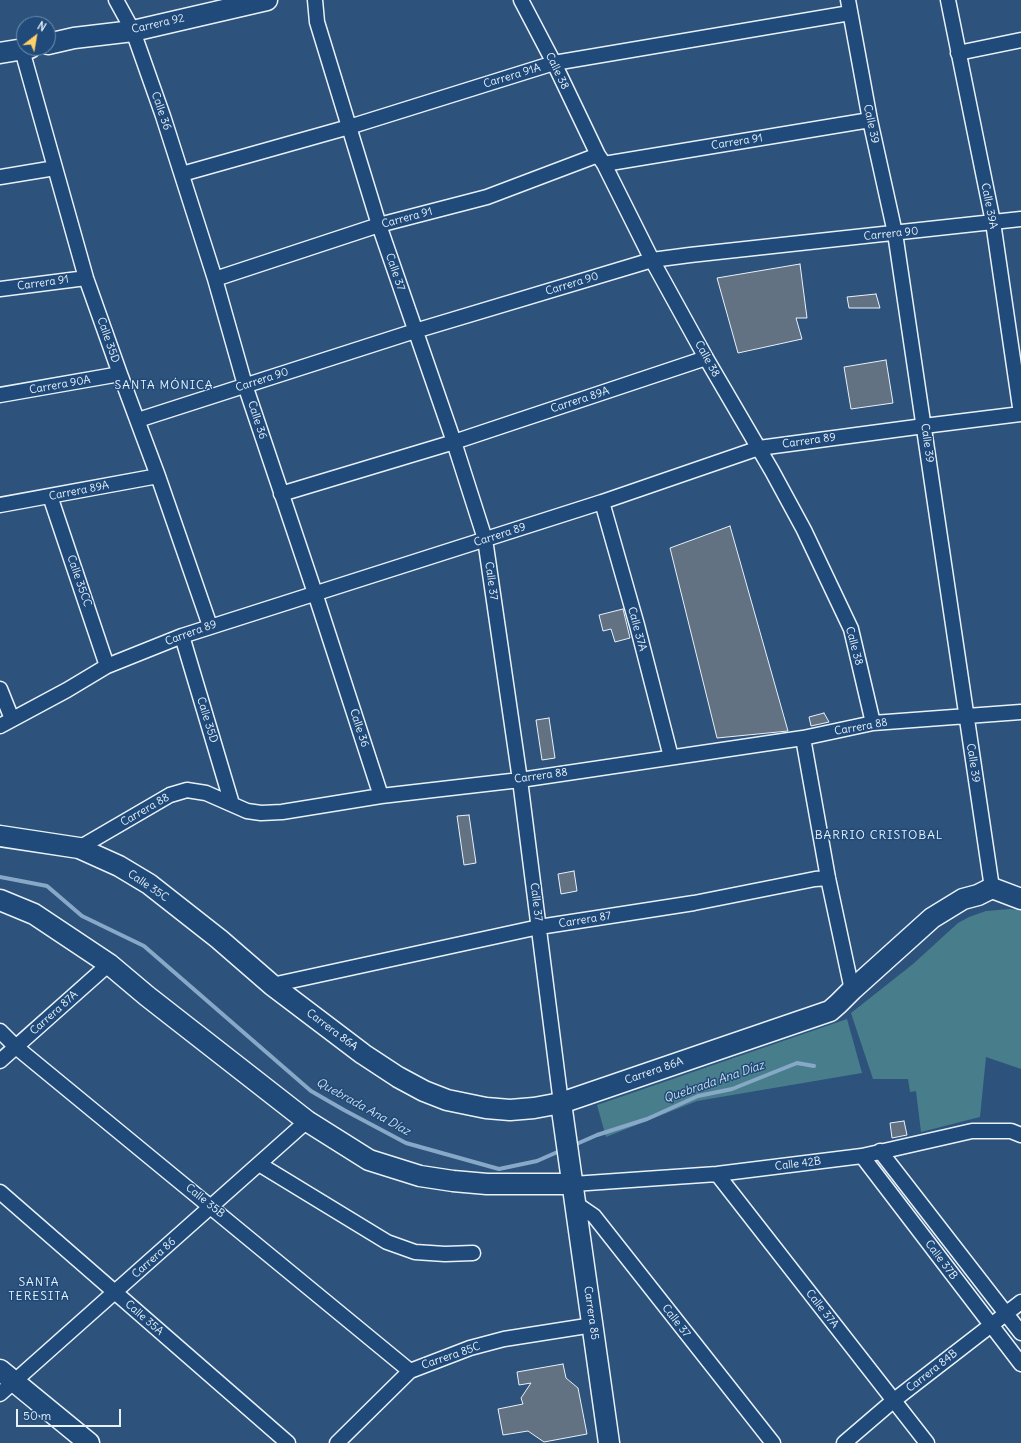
<!DOCTYPE html>
<html>
<head>
<meta charset="utf-8">
<style>
	body { margin:0 }
	#map { position:relative; width:1021px; height:1443px; overflow:hidden; background:#2d527c; font-family:Delius,sans-serif }
	canvas { display:block }
	.north { position:absolute; left:16px; top:16px; width:40px; height:40px; box-sizing:border-box; background:#1f4a7a; border:1px solid #6f8dac; border-radius:50%; rotate:31deg; font-size:11px; font-weight:700; line-height:16px; text-align:center; color:#e8f1f8 }
	.north::after { content:''; display:block; margin:auto; width:14px; height:18px; background:#ffd166; clip-path:polygon(50% 0,100% 100%,50% 72%,0 100%) }
	.scale { position:absolute; left:16px; top:1409px; width:105px; height:18px; box-sizing:border-box; border:2px solid #e8f1f8; border-top:0; padding-left:5px; font-size:12px; line-height:14px; white-space:nowrap; color:#e8f1f8; -webkit-text-stroke:3px #1f4a7a; paint-order:stroke }
</style>
</head>
<body>
<div id="map">
<canvas width="1021" height="1443"></canvas>
<div class="north">N</div>
<div class="scale">50 m</div>
</div>
<script>
const context = document.querySelector('canvas').getContext('2d');
context.lineJoin = 'round';
function paint(path, color) {
  context.fillStyle = color;
  context.fill(path, 'evenodd');
}
function shape(rows) {
  const path = new Path2D();
  for (const r of rows) {
    path.moveTo(r[0], r[1]);
    for (let i = 2; i < r.length; i += 2) path.lineTo(r[i], r[i + 1]);
  }
  return path;
}
function strokePath(path, color, width, dash) {
  context.strokeStyle = color;
  context.lineWidth = width;
  context.lineCap = dash ? 'butt' : 'round';
  context.setLineDash(dash || []);
  context.stroke(path);
}
function drawText(font, color, halo, rows, align = 'center') {
  context.font = font + ' Delius,sans-serif';
  context.lineWidth = 3;
  context.setLineDash([]);
  context.textBaseline = 'middle';
  context.strokeStyle = halo;
  context.fillStyle = color;
  for (const [text, x, y, turn = 0] of rows) {
    context.save();
    context.translate(x, y);
    context.rotate((+turn || 0) * Math.PI / 180);
    context.textAlign = isNaN(turn) ? turn : align;
    if (halo) context.strokeText(text, 0, 0);
    context.fillText(text, 0, 0);
    context.restore();
  }
}
const green = shape([
	[1010,909,1021,910,1021,1069,986,1057,980,1117,921,1132,916,1091,910,1092,908,1079,873,1079,851,1013,913,964,958,923,969,917,986,911],
	[847,1019,862,1073,697,1101,606,1137,597,1105]
]);
const stream = shape([
	[0,877,47,886,82,916,144,946,311,1091,344,1110,406,1143,499,1169,537,1161,562,1150],
	[572,1146,597,1135,647,1119,698,1096,732,1089,797,1063,814,1066]
]);
const building = shape([
	[800,264,807,318,796,318,802,339,738,353,717,278,800,264],
	[876,294,880,308,849,308,847,297,876,294],
	[886,360,893,403,851,409,844,367,886,360],
	[730,526,788,731,717,738,670,548,730,526],
	[623,609,630,638,615,642,611,629,603,631,599,615,623,609],
	[824,713,829,722,811,726,809,717,824,713],
	[549,718,555,758,542,760,536,720,549,718],
	[469,815,476,863,464,865,457,816,469,815],
	[574,871,577,891,561,894,558,874,574,871],
	[904,1121,907,1135,892,1138,890,1123,904,1121],
	[563,1364,566,1378,578,1388,587,1434,544,1442,528,1431,503,1435,498,1409,523,1404,521,1398,531,1383,519,1385,517,1372,563,1364]
]);
const street = shape([
	[116,0,133,31,163,116,215,279,245,385,315,593,381,796],
	[315,0,317,22,379,225,454,442,485,539,520,780,561,1103],
	[521,0,554,63,598,155,604,164,652,260,706,358,772,471,804,530,851,629,873,723],
	[848,0,870,120,895,233,992,888],
	[948,0,993,222,1021,414],
	[22,50,86,278,120,374,158,476,210,626],
	[958,53,1021,40],
	[604,164,870,120],
	[182,174,349,127,554,63,850,13],
	[0,177,55,168],
	[215,279,379,225,487,197,598,155],
	[0,289,86,278],
	[0,395,120,374],
	[138,420,415,331,652,260,690,255,1021,219],
	[281,494,454,442,706,358],
	[50,496,107,666],
	[602,502,637,625,671,757],
	[0,505,158,476],
	[182,636,232,804],
	[0,689,12,719],
	[0,726,67,690,107,666,182,636,602,502,759,448,924,426,1021,414],
	[803,738,828,878,852,990],
	[79,848,170,795,187,790,206,793,247,811,261,813,282,812,381,796,520,780,803,738,873,723,1021,712],
	[272,985,539,927,694,903,815,879,828,878],
	[0,1031,16,1047,410,1371],
	[0,1061,109,964],
	[880,1151,1021,1333],
	[862,1156,1021,1364],
	[259,1164,387,1242,415,1252,445,1254,473,1253],
	[717,1174,927,1443],
	[573,1184,717,1174,862,1156,972,1131,1011,1131,1021,1135],
	[0,1192,288,1443],
	[575,1203,594,1216,773,1443],
	[0,1394,307,1121],
	[337,1443,410,1371,470,1348,504,1339,593,1325],
	[844,1443,893,1401,1021,1302]
]);
const secondary = shape([
	[48,44,74,38,133,31,267,0],
	[0,53,30,48],
	[0,836,79,848,119,866,149,884,219,939,272,985,363,1054,398,1077,424,1091,447,1100,486,1108,510,1110,534,1108,561,1103,830,1011,838,1004,852,990,932,918,963,899,978,895,992,888,1021,899],
	[0,900,34,914,109,964,147,996,307,1121,369,1160,420,1176,453,1181,487,1184,573,1184],
	[561,1103,609,1443],
	[0,1370,89,1443]
]);
const streetNames = [
	["Carrera 92",158,24,-13],
	["Calle 38",557,71,64],
	["Carrera 91A",512,76,-17],
	["Calle 36",161,111,71],
	["Calle 39",871,124,78],
	["Carrera 91",737,142,-9],
	["Calle 39A",989,206,79],
	["Carrera 91",407,218,-15],
	["Carrera 90",891,234,-6],
	["Calle 37",395,272,71],
	["Carrera 91",43,283,-8],
	["Carrera 90",572,284,-17],
	["Calle 35D",108,340,71],
	["Calle 38",707,359,61],
	["Carrera 90",262,380,-18],
	["Carrera 90A",60,385,-10],
	["Carrera 89A",580,400,-18],
	["Calle 36",257,420,72],
	["Carrera 89",809,441,-8],
	["Calle 39",927,443,82],
	["Carrera 89A",79,491,-11],
	["Carrera 89",500,535,-18],
	["Calle 35CC",79,581,71],
	["Calle 37",491,581,82],
	["Calle 37A",637,629,75],
	["Carrera 89",191,633,-20],
	["Calle 38",854,646,75],
	["Calle 35D",207,720,73],
	["Carrera 88",861,727,-10],
	["Calle 36",359,728,72],
	["Calle 39",973,763,81],
	["Carrera 88",541,776,-8],
	["Carrera 88",145,810,-30],
	["Calle 35C",148,886,34],
	["Calle 37",536,902,83],
	["Carrera 87",585,920,-9],
	["Carrera 87A",54,1013,-42],
	["Carrera 86A",332,1030,37],
	["Carrera 86A",654,1071,-19],
	["Calle 42B",798,1164,-7],
	["Calle 35B",205,1201,39],
	["Carrera 86",154,1258,-42],
	["Calle 37B",941,1260,53],
	["Calle 37A",822,1309,52],
	["Carrera 85",591,1313,82],
	["Calle 35A",144,1318,41],
	["Calle 37",676,1321,52],
	["Carrera 85C",451,1356,-19],
	["Carrera 84B",932,1371,-38]
];
const neighbourhoodNames = [
	["SANTA MÓNICA",164,386],
	["BARRIO CRISTOBAL",879,836],
	["SANTA",39,1283],
	["TERESITA",39,1297]
];
const waterNames = [
	["Quebrada Ana Díaz",714,1082,-19],
	["Quebrada Ana Díaz",363,1107,29]
];
paint(green, '#487d8b');
strokePath(stream, '#87a8c6', 4);
paint(building, '#637283');
strokePath(building, '#e8f1f8', 1);
strokePath(street, '#e8f1f8', 17);
strokePath(secondary, '#e8f1f8', 23);
strokePath(street, '#1f4a7a', 14);
strokePath(secondary, '#1f4a7a', 20);
drawText('11px', '#e8f1f8', '#1f4a7a', streetNames);
context.letterSpacing = '1px';
drawText('12px', '#e8f1f8', '#1f4a7a', neighbourhoodNames);
context.letterSpacing = '0px';
drawText('italic 12px', '#d0dfeb', '#1f4a7a', waterNames);
</script>
</body>
</html>
